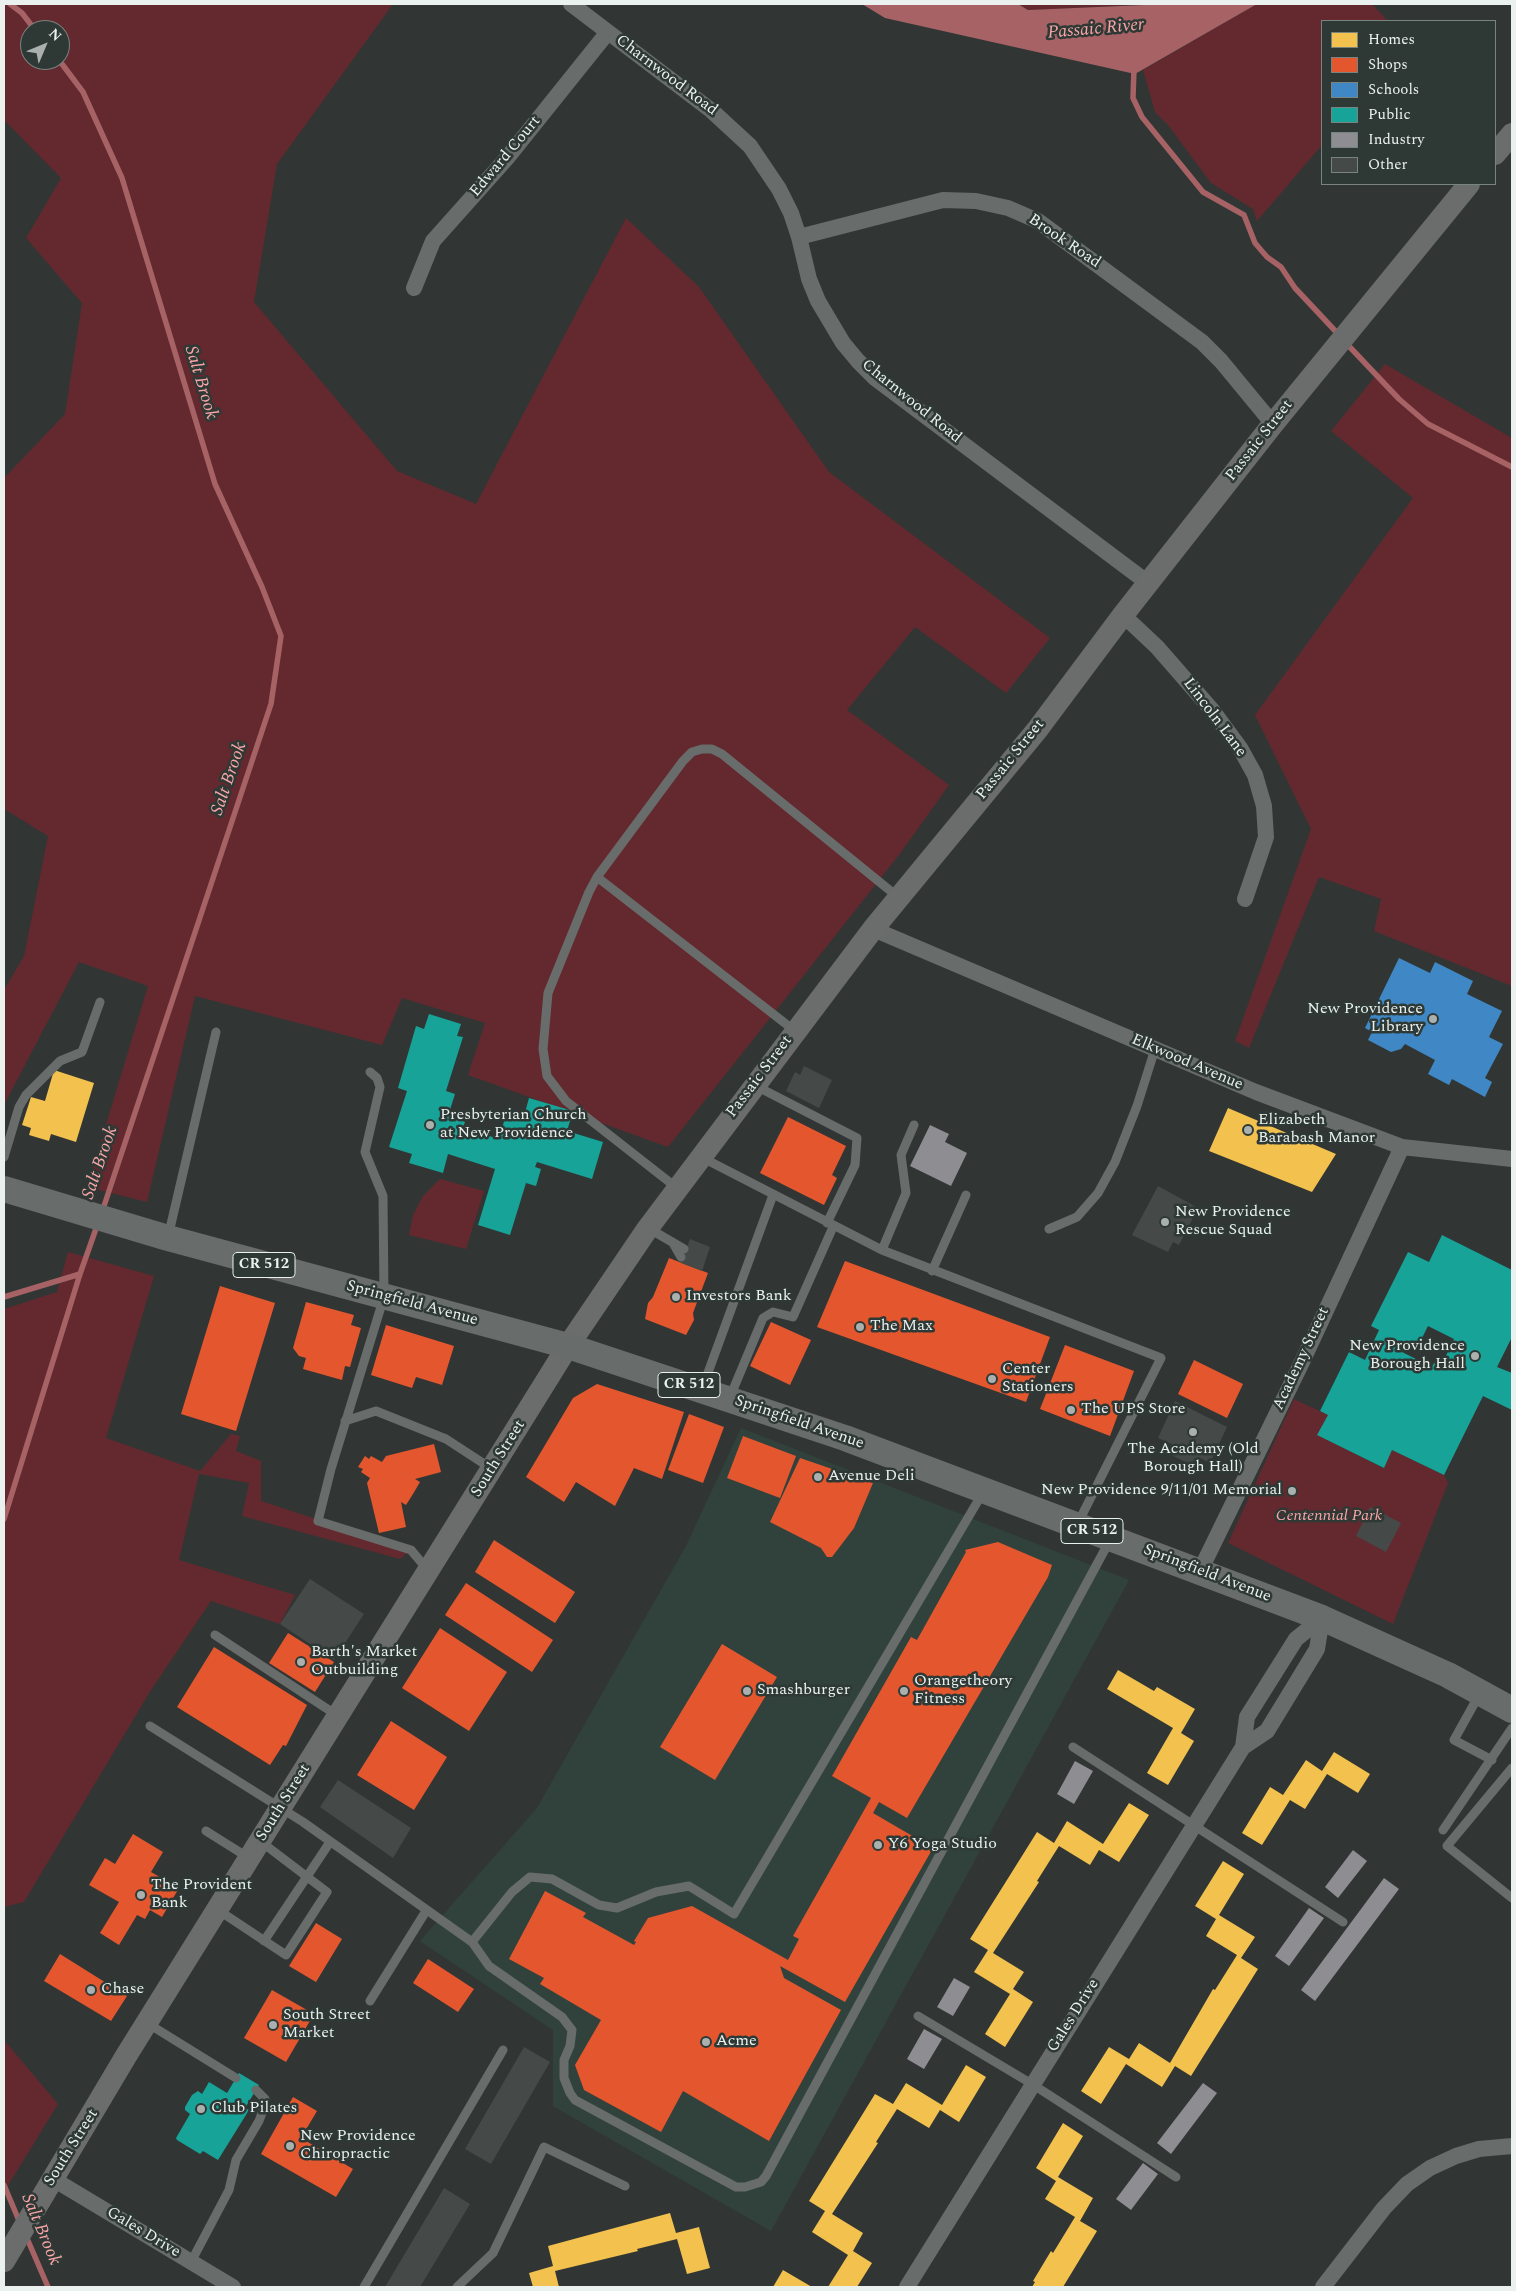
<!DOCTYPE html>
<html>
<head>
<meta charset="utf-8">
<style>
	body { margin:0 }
	#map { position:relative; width:1516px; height:2291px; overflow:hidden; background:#313635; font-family:Spectral,serif }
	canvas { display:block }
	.frame { position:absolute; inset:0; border:5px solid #eaf1ef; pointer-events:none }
	.legend { position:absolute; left:1321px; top:20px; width:175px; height:165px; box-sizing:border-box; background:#2e3936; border:1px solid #798380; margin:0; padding:6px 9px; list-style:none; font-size:15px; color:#eaf1ef }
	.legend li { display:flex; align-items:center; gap:10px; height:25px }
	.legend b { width:25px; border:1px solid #798380 }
	.north { position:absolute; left:20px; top:20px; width:50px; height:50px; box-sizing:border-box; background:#2e3936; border:1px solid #798380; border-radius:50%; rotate:45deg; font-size:14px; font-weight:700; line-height:20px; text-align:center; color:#eaf1ef }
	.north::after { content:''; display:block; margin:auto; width:18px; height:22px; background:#a9b0ae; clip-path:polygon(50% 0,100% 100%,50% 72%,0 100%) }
</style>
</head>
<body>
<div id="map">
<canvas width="1516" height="2291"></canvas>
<div class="frame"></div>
<ul class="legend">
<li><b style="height:14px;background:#f2c14e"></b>Homes</li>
<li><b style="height:14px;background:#e4572e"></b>Shops</li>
<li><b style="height:14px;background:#3f88c5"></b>Schools</li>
<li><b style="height:14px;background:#17a398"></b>Public</li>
<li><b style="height:14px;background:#8d8d92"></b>Industry</li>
<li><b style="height:14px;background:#454a49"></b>Other</li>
</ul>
<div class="north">N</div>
</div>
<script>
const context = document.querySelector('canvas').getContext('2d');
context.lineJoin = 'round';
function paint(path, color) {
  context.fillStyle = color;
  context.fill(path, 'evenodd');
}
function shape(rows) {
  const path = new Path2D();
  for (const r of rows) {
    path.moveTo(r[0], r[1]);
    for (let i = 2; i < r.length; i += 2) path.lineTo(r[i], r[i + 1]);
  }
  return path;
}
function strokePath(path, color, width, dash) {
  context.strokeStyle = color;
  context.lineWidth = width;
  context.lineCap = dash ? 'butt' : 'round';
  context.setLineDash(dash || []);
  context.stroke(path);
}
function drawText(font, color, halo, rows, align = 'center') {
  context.font = font + ' Spectral,serif';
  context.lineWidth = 5;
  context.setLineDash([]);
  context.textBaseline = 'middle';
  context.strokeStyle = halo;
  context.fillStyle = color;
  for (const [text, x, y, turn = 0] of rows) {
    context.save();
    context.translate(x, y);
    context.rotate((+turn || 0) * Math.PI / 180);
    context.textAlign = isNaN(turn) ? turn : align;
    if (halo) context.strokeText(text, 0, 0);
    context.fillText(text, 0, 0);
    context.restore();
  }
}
const built = shape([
	[741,1428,1129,1580,771,2231,553,2106,553,2030,420,1941,537,1808,686,1546]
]);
const green = shape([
	[4,4,393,4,277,164,254,302,397,471,476,504,626,218,699,287,829,472,1050,638,1006,693,915,627,847,710,949,785,899,855,668,1147,468,1075,485,1023,402,998,382,1045,195,996,147,1202,87,1187,148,986,79,962,4,1105,4,990,24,956,48,836,4,809,4,478,65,414,82,303,26,238,61,178,4,120],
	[30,30,60,30,60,60,30,60],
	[1018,4,1167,4,1028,10],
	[1257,4,1372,4,1388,21,1322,21,1322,145,1257,221,1253,209,1211,183,1168,125,1155,112,1143,70],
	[1385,364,1512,438,1512,986,1374,931,1381,899,1319,877,1249,1048,1235,1041,1311,829,1255,715,1413,498,1331,431],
	[440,1179,484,1191,466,1249,409,1235,413,1215,423,1196],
	[68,1252,154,1276,106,1438,200,1471,231,1434,240,1436,236,1451,261,1461,261,1501,411,1550,400,1559,242,1516,249,1483,199,1474,179,1560,295,1595,280,1624,211,1601,151,1690,24,1902,4,1907,4,1309,57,1292],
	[1294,1399,1328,1415,1318,1435,1383,1468,1392,1450,1444,1475,1448,1483,1393,1624,1228,1543],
	[4,2040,58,2104,4,2192]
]);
const water = shape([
	[862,4,1018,4,1028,10,1167,4,1257,4,1135,74,885,18]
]);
const homes = shape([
	[54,1070,94,1083,76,1142,51,1134,49,1141,29,1135,31,1128,22,1125,31,1097,45,1101],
	[1228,1108,1336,1154,1312,1192,1209,1151],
	[1118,1670,1154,1691,1157,1687,1195,1709,1181,1733,1194,1741,1168,1785,1147,1773,1173,1728,1107,1689],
	[1334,1752,1370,1774,1358,1793,1327,1774,1305,1809,1290,1800,1262,1845,1242,1833,1270,1787,1283,1795,1306,1760,1322,1771],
	[1129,1803,1149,1815,1119,1862,1099,1850,1090,1865,1059,1846,1037,1881,1039,1882,993,1953,1024,1972,1013,1989,1033,2002,1005,2047,985,2034,1010,1994,974,1972,988,1950,970,1939,1037,1832,1054,1843,1067,1821,1103,1844],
	[1223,1861,1244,1874,1219,1915,1255,1937,1241,1958,1258,1969,1191,2076,1175,2066,1162,2087,1126,2064,1101,2104,1081,2091,1109,2047,1129,2059,1139,2043,1170,2063,1213,1989,1215,1990,1237,1955,1206,1936,1216,1919,1195,1906],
	[966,2065,986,2077,959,2122,940,2110,929,2128,897,2109,876,2142,878,2143,832,2214,863,2233,853,2251,872,2263,857,2287,828,2287,848,2255,812,2232,825,2211,809,2201,875,2094,893,2104,906,2083,942,2105],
	[1063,2123,1083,2136,1058,2177,1093,2198,1080,2221,1097,2231,1063,2287,1032,2287,1035,2282,1033,2281,1051,2251,1053,2253,1075,2217,1045,2199,1056,2181,1036,2168],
	[670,2213,676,2233,699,2227,710,2268,687,2274,677,2239,637,2249,638,2251,555,2271,559,2287,533,2287,529,2273,553,2266,548,2246],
	[783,2270,812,2287,773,2287]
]);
const shops = shape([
	[788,1117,846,1146,832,1175,837,1178,824,1205,760,1173],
	[669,1258,708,1273,693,1313,694,1320,686,1335,645,1319,648,1303,653,1297],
	[845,1261,1050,1337,1026,1402,817,1327],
	[220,1286,275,1303,236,1431,181,1414],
	[306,1302,354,1315,351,1325,361,1328,350,1367,345,1366,342,1380,303,1369,306,1358,299,1356,293,1348],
	[771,1322,811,1340,790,1385,750,1366],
	[386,1325,454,1346,442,1385,416,1377,412,1388,371,1375],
	[1065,1345,1134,1371,1110,1436,1040,1409],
	[1194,1360,1243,1384,1227,1418,1178,1394],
	[597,1384,684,1412,662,1479,634,1468,615,1506,576,1482,564,1502,526,1477,573,1398],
	[689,1414,724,1427,703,1483,668,1470],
	[743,1436,796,1456,780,1498,727,1478],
	[434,1444,441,1472,415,1479,420,1482,413,1494,406,1505,401,1502,406,1527,379,1533,367,1483,370,1478,361,1472,363,1469,358,1467,365,1456,369,1459,371,1456,382,1462,386,1456],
	[800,1458,873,1483,854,1528,832,1557,827,1557,821,1548,770,1522],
	[494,1540,575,1592,555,1623,475,1572],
	[998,1542,1052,1565,1048,1577,907,1818,879,1802,873,1813,933,1848,845,2002,780,1966,784,1978,841,2010,769,2141,683,2091,661,2132,584,2090,575,2065,601,2020,540,1984,544,1978,509,1959,545,1891,586,1913,583,1917,634,1945,636,1942,634,1941,648,1918,692,1906,788,1960,799,1939,793,1936,871,1798,832,1776,911,1637,917,1640,966,1552,965,1550],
	[466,1583,553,1640,532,1672,445,1615],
	[440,1628,507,1672,469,1731,402,1688],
	[288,1633,334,1662,315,1692,269,1663],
	[722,1644,777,1677,715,1780,660,1747],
	[214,1647,307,1705,286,1746,283,1745,270,1765,177,1707],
	[391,1721,447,1757,414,1810,357,1775],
	[133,1834,163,1852,151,1872,179,1888,162,1917,150,1910,145,1919,137,1915,119,1945,100,1933,119,1902,89,1885,105,1858,115,1864],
	[316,1923,342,1939,316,1982,289,1966],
	[60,1954,127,1996,111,2021,44,1981],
	[428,1959,474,1989,458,2012,413,1983],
	[272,1990,314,2014,286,2062,244,2038],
	[293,2097,317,2111,301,2138,353,2169,336,2197,261,2154]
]);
const schools = shape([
	[1399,958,1430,973,1435,962,1473,981,1467,994,1502,1011,1489,1037,1503,1044,1485,1078,1492,1082,1485,1097,1452,1079,1449,1085,1428,1074,1435,1060,1405,1044,1401,1049,1391,1052,1368,1040,1372,1032,1365,1028]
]);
const public = shape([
	[429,1014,461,1024,457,1036,463,1037,446,1091,455,1094,448,1116,465,1122,463,1128,499,1139,507,1111,524,1116,529,1098,573,1111,567,1131,603,1142,592,1179,537,1162,535,1167,541,1169,536,1186,526,1183,510,1235,478,1225,495,1169,448,1154,443,1173,409,1163,412,1154,389,1147,407,1091,398,1088,416,1026,424,1029],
	[1442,1235,1512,1270,1512,1337,1497,1367,1512,1373,1512,1410,1483,1396,1444,1475,1392,1450,1384,1468,1317,1435,1328,1415,1320,1411,1349,1352,1365,1360,1379,1330,1371,1326,1408,1252,1429,1262],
	[1428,1326,1454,1339,1441,1366,1434,1363,1432,1367,1402,1352,1405,1344,1416,1350],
	[239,2073,259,2085,245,2108,249,2110,218,2160,203,2151,200,2154,177,2140,176,2138,190,2114,185,2110,185,2107,192,2095,198,2091,202,2094,209,2082,227,2093]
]);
const industry = shape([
	[930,1125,949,1134,945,1142,967,1153,951,1186,910,1166],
	[1075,1761,1093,1771,1074,1804,1057,1794],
	[1353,1850,1367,1861,1338,1898,1325,1887],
	[1384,1878,1399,1889,1315,2001,1301,1990],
	[1309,1908,1324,1918,1289,1966,1275,1956],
	[954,1978,970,1987,953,2016,937,2007],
	[924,2029,942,2039,924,2069,907,2059],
	[1203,2083,1217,2093,1171,2154,1157,2143],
	[1143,2163,1158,2174,1131,2210,1116,2199]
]);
const stream = shape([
	[10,4,22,13,35,30],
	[59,60,83,92,122,178,215,484,262,587,281,636,271,704,102,1212],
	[1134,68,1133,98,1142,117,1203,192,1244,215,1255,243,1267,257,1281,267,1295,288,1340,336],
	[1346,343,1399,399,1428,424,1512,467],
	[4,1297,80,1274],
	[4,1519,80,1274,98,1223],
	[4,2185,20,2223],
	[26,2236,48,2287]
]);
const building = shape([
	[804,1066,832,1080,819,1108,786,1091,795,1072,800,1075],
	[1158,1186,1198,1208,1179,1245,1173,1242,1168,1252,1132,1235],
	[690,1239,710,1247,702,1271,681,1263],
	[1175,1401,1227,1427,1210,1463,1198,1457,1194,1466,1167,1453,1172,1444,1158,1438],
	[1370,1507,1401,1523,1386,1552,1356,1536],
	[310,1579,364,1614,334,1660,280,1624],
	[338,1780,411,1828,393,1858,320,1807],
	[524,2047,550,2062,491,2164,465,2149],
	[444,2188,470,2204,420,2287,385,2287]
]);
const lane = shape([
	[597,877,795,1031],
	[370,1072,377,1078,380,1087,365,1152,383,1196,384,1297,331,1469,318,1521,411,1550,427,1569],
	[756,1086,857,1138,855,1165,827,1223],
	[4,1157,19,1107,26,1095,60,1061,82,1052,100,1002],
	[701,1157,882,1250,1161,1358,1078,1523],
	[677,1188,566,1101,547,1076,543,1049,548,993,589,892,597,877,683,761,692,752,702,749,712,749,722,754,898,897],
	[648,1228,684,1249],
	[1049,1229,1077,1217,1098,1193,1115,1162,1137,1106,1155,1049],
	[168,1237,216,1032],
	[673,1243,681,1257],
	[882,1250,906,1193,901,1155,914,1125],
	[932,1271,966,1195],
	[702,1389,773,1195],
	[730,1397,763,1318,773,1312,793,1317,833,1227],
	[345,1421,376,1411,446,1439,492,1469],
	[215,1635,338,1716],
	[1479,1695,1454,1740,1492,1760],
	[150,1726,303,1822,472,1942,512,1892,530,1877,552,1879,599,1905,617,1908,656,1892,689,1886,734,1914,982,1494],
	[1073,1747,1343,1922],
	[1512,1768,1447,1846,1512,1898],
	[1443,1830,1512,1728],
	[206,1831,249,1858],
	[218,1910,286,1955,327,1892,260,1841],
	[264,1941,330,1842],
	[472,1942,489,1966,562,2017,572,2030,570,2046,564,2060,564,2078,570,2093,575,2100,736,2187,745,2187,761,2182,766,2176,1110,1540],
	[370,2001,426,1911],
	[918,2016,1032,2084,1176,2177],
	[147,2023,236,2078],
	[191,2262,229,2190,236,2160,259,2121,265,2105,265,2099,256,2090],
	[364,2287,503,2050],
	[457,2287,493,2253,544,2147,625,2186]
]);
const street = shape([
	[571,4,712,111,750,146,779,189,791,213,799,237,809,279,818,301,843,343,858,361,875,378,1148,583],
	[799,237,943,200,976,201,1008,208,1038,221,1202,342,1221,361,1273,424],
	[414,288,433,241,507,158,608,32],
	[1123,615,1157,647,1212,710,1240,748,1255,775,1264,806,1266,837,1245,899],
	[873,929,1256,1092,1402,1147,1512,1159],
	[1200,1571,1302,1362,1402,1147],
	[1243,1747,1247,1717,1296,1639,1322,1618],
	[53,2179,233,2287],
	[907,2287,1243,1747,1267,1731,1317,1649,1322,1618],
	[1323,2287,1384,2208,1407,2184,1430,2168,1456,2156,1479,2149,1512,2146]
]);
const secondary = shape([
	[1495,154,1512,134],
	[4,2261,126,2056,568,1346,648,1228,873,929,1037,730,1123,615,1273,424,1469,184]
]);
const primary = shape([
	[4,1189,168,1238,568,1346,845,1438,1322,1618,1448,1675,1512,1710]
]);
const markers = [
	[1433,1019,5,"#a9b0ae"],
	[430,1125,5,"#a9b0ae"],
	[1248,1130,5,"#a9b0ae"],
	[1165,1222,5,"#a9b0ae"],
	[676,1297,5,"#a9b0ae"],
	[860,1327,5,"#a9b0ae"],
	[1475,1356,5,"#a9b0ae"],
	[992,1379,5,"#a9b0ae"],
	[1071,1410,5,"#a9b0ae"],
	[1193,1432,5,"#a9b0ae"],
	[818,1477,5,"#a9b0ae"],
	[1292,1491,5,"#a9b0ae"],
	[301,1662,5,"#a9b0ae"],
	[747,1691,5,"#a9b0ae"],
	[904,1691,5,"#a9b0ae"],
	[878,1845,5,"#a9b0ae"],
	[141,1895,5,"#a9b0ae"],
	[91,1990,5,"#a9b0ae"],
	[273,2025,5,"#a9b0ae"],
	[706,2042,5,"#a9b0ae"],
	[201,2109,5,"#a9b0ae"],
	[290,2146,5,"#a9b0ae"]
];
const shields = [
	[264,1265,62],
	[689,1385,62],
	[1092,1531,62]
];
const shieldNames = [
	["CR 512",264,1265],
	["CR 512",689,1385],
	["CR 512",1092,1531]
];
const streetNames = [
	["Charnwood Road",666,76,37],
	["Edward Court",506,157,-50],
	["Brook Road",1064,242,34],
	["Charnwood Road",911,402,39],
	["Passaic Street",1260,441,-52],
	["Lincoln Lane",1214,718,53],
	["Passaic Street",1011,760,-51],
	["Elkwood Avenue",1187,1063,23],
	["Passaic Street",760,1077,-53],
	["Springfield Avenue",412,1304,15],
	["Academy Street",1302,1359,-65],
	["Springfield Avenue",799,1423,19],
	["South Street",499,1459,-58],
	["Springfield Avenue",1207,1574,21],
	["South Street",284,1803,-58],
	["Gales Drive",1074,2016,-58],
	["South Street",72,2148,-58],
	["Gales Drive",143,2233,31]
];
const poiNames = [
	["New Providence",1423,1010,"right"],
	["Library",1423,1028,"right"],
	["Presbyterian Church",440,1116],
	["at New Providence",440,1134],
	["Elizabeth",1258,1121],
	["Barabash Manor",1258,1139],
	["New Providence",1175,1213],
	["Rescue Squad",1175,1231],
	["Investors Bank",686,1297],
	["The Max",870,1327],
	["New Providence",1465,1347,"right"],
	["Borough Hall",1465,1365,"right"],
	["Center",1002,1370],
	["Stationers",1002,1388],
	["The UPS Store",1081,1410],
	["The Academy (Old",1193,1450,"center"],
	["Borough Hall)",1193,1468,"center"],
	["Avenue Deli",828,1477],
	["New Providence 9/11/01 Memorial",1282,1491,"right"],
	["Barth's Market",311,1653],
	["Outbuilding",311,1671],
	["Orangetheory",914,1682],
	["Fitness",914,1700],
	["Smashburger",757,1691],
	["Y6 Yoga Studio",888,1845],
	["The Provident",151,1886],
	["Bank",151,1904],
	["Chase",101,1990],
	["South Street",283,2016],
	["Market",283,2034],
	["Acme",716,2042],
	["Club Pilates",211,2109],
	["New Providence",300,2137],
	["Chiropractic",300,2155]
];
const parkNames = [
	["Centennial Park",1329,1517]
];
const waterNames = [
	["Passaic River",1096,30,-5],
	["Salt Brook",200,383,73],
	["Salt Brook",230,779,-71],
	["Salt Brook",101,1163,-71],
	["Salt Brook",40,2230,67]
];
paint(built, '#31423d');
paint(green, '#63292e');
paint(water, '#a66264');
paint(homes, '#f2c14e');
paint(shops, '#e4572e');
paint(schools, '#3f88c5');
paint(public, '#17a398');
paint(industry, '#8d8d92');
strokePath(stream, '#a66264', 5.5);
paint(building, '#454a49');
strokePath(lane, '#686c6b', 9);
strokePath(street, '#686c6b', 16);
strokePath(secondary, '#6a6d6c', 22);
strokePath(primary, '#686c6b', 26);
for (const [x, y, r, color] of markers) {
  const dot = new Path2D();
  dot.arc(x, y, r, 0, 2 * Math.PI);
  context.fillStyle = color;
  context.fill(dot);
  strokePath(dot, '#2e3936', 2);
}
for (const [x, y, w] of shields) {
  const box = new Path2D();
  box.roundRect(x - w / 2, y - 12.5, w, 25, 4);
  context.fillStyle = '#2e3936';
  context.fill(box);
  strokePath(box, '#eaf1ef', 1);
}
drawText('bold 15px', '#eaf1ef', null, shieldNames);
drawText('16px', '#eaf1ef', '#2e3936', streetNames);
drawText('16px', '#eaf1ef', '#2e3936', poiNames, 'left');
drawText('italic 16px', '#faa4a6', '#2e3936', parkNames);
drawText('italic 18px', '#fba5a7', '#2e3936', waterNames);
</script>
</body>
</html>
